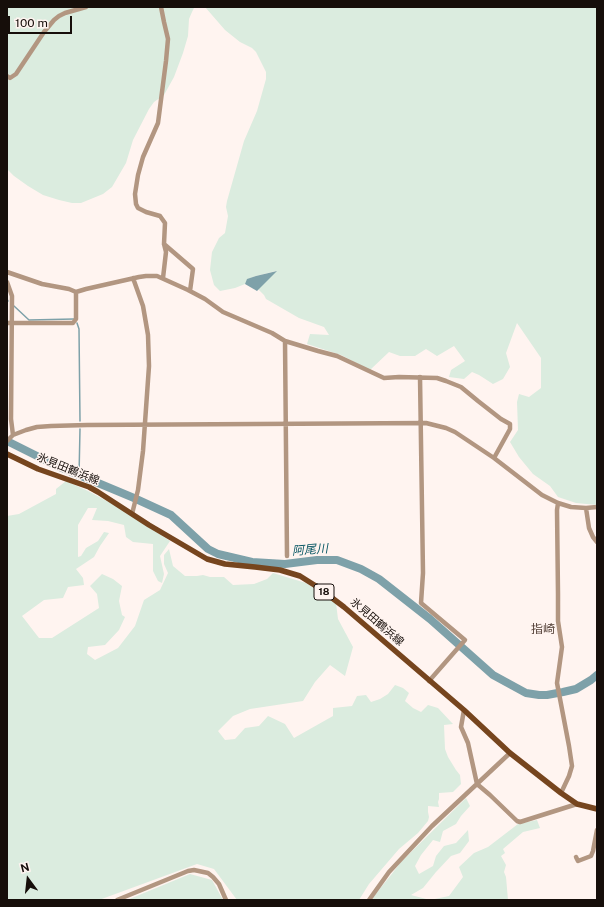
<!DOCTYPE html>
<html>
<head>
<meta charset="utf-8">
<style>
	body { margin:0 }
	#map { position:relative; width:604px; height:907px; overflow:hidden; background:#fff4f0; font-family:"Public Sans",sans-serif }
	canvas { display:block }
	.frame { position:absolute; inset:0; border:8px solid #160e0a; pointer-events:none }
	.north { position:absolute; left:8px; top:859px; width:40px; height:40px; -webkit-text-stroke:3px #fff4f0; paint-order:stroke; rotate:345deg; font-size:11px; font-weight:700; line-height:16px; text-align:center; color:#160e0a }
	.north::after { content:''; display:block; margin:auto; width:14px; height:18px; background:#160e0a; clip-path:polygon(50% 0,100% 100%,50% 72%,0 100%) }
	.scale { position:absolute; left:8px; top:16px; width:64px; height:18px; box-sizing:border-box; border:2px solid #160e0a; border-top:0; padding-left:5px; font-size:12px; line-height:14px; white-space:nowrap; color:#160e0a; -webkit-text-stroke:3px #fff4f0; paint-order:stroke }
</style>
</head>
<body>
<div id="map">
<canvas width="604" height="907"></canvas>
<div class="frame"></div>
<div class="north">N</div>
<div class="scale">100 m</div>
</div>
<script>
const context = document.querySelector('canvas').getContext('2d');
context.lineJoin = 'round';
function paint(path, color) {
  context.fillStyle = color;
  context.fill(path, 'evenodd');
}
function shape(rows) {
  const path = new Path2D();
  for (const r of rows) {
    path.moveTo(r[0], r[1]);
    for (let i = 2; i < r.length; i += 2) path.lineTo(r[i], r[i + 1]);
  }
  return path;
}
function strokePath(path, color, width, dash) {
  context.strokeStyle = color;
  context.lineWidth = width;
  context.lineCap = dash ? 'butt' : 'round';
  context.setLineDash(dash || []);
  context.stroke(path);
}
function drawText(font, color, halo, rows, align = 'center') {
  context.font = font + ' "Public Sans","Noto Sans JP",sans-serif';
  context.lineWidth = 3;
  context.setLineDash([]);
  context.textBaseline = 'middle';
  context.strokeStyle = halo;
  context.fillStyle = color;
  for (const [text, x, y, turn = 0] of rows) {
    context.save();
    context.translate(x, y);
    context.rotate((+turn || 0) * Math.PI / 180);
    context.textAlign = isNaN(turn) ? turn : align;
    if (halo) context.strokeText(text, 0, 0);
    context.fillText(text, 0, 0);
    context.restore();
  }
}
const green = shape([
	[7,7,197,7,194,8,192,12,189,19,188,36,183,53,174,77,164,95,154,102,149,109,133,140,126,163,112,187,103,194,81,203,72,203,59,200,43,195,28,186,14,176,7,169],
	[205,7,597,7,597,505,576,503,558,497,550,486,533,474,519,457,510,442,518,430,517,402,519,394,529,397,541,388,541,358,517,323,506,353,510,367,503,379,493,384,479,375,472,372,464,379,449,377,451,370,465,361,454,346,437,356,426,349,415,356,400,356,389,352,370,370,341,355,307,344,310,334,329,335,324,327,299,318,266,299,264,295,258,289,276,271,256,276,248,279,245,284,235,288,220,291,214,285,210,270,212,252,219,238,225,233,228,216,226,207,227,201,244,141,257,111,266,79,266,72,256,52,252,48,240,42,225,30],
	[66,481,88,491,120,508,170,541,160,556,164,574,162,583,158,581,153,571,153,544,133,542,126,537,124,525,108,521,92,520,97,508,88,508,78,525,78,557,81,556,86,548,98,541,104,532,109,533,100,546,94,557,76,569,83,578,84,585,68,587,63,598,44,600,22,616,39,638,52,638,99,608,97,594,90,586,102,574,113,579,122,586,119,601,122,615,125,617,119,630,105,645,88,647,87,654,95,660,118,648,135,626,144,600,160,590,168,573,164,564,164,555,169,549,173,566,185,576,197,576,203,575,210,577,224,577,233,585,254,584,267,579,273,573,306,583,336,603,338,619,353,647,345,676,330,665,315,682,303,701,250,709,233,716,218,731,225,740,235,739,245,728,259,726,268,716,285,724,294,738,333,716,333,708,352,706,357,696,366,695,371,702,380,699,388,694,395,685,403,688,409,693,405,701,413,708,421,712,428,705,438,708,453,724,444,725,445,749,448,757,456,770,460,775,461,784,453,792,439,793,439,799,438,802,439,807,428,806,428,812,429,817,428,821,418,833,399,849,369,884,359,900,237,900,214,869,197,864,99,900,7,900,7,516,19,514,56,494,56,489],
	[466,798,470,806,461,816,456,824,443,831,440,842,433,840,421,855,415,866,419,874,433,866,436,856,444,846,456,843,468,830,469,841,460,853,451,856,436,872,423,888,411,895,430,900,449,896,463,877,459,867,474,853,488,847,518,824,537,820,540,828,523,832,503,849,505,853,501,856,506,865,504,872,506,877,508,900,372,900,373,897,391,875,400,863],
	[190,874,212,880,223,900,127,900]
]);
const water = shape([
	[277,271,257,291,245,284,247,279,256,276]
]);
const stream = shape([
	[7,299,8,301],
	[14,306,29,320,74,319],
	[77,323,79,329,80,421],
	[79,476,80,429]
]);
const river = shape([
	[7,441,55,465,134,498,171,515,208,549,218,554,252,562,285,564,317,560,337,560,361,569,379,579,430,619,493,675,526,693,539,695,547,695,563,692,576,689,591,680,597,675]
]);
const minor = shape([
	[161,7,164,22,168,39,166,61,158,123,143,157,138,175,135,194,136,204,138,208,146,212,160,216,165,223,164,244,166,252,163,278],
	[7,76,10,78,16,74,44,32,54,20,59,16,65,13,86,7],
	[164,244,193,269,190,291],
	[7,272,42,284,69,289,76,292,86,289,139,277,146,276,157,276,188,290,205,299,223,312,272,333,285,341,318,351,337,356,384,378,399,377,437,378,446,381,461,387,478,401,501,419,510,424,510,429,494,458],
	[7,282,12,296,11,419,13,435],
	[7,323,73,323,76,319,76,292],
	[285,341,287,556],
	[420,377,423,573,421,603,465,640,429,681],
	[7,441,13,435,26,430,37,427,51,426,87,425,426,423,446,428,455,432,494,458,542,495,558,503,571,507,586,508,597,507],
	[558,503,557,510,558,594,558,621,562,647,557,683,569,746,572,766,569,776,561,793],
	[586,508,589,528,593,537,597,542],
	[132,514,138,490,143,451,149,366,148,335,143,306,133,278],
	[464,710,461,727,468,743,477,784,490,795,517,821,520,822,577,804],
	[576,857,578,861,591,856,593,851,597,830],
	[117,900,188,871,194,870,208,873,213,877,219,884,226,900],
	[369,900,389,872,432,826,510,753]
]);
const major = shape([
	[7,454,38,469,89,487,98,492,149,525,207,559,225,564,255,567,280,570,300,576,319,588,344,607,464,710,510,753,561,793,577,804,597,809]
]);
const shields = [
	[324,592,20]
];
const shieldNames = [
	["18",324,592]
];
const streetNames = [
	["氷見田鶴浜線",68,469,22],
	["氷見田鶴浜線",377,622,41]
];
const waterNames = [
	["阿尾川",310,550,-4]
];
const neighbourhoodNames = [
	["指崎",543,629]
];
paint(green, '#dbecdf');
paint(water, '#7ea1a9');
strokePath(stream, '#7ea1a9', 1.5);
strokePath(river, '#7ea1a9', 8);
strokePath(minor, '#b29681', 4.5);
strokePath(major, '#76451e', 5.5);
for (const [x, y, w] of shields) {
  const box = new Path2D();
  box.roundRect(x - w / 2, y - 8, w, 16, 3);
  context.fillStyle = '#fff4f0';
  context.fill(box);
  strokePath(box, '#160e0a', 1);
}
drawText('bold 10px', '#160e0a', null, shieldNames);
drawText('11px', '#160e0a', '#fff4f0', streetNames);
drawText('italic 12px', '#095764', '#fff4f0', waterNames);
drawText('12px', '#4f3b32', '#fff4f0', neighbourhoodNames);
</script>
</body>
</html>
